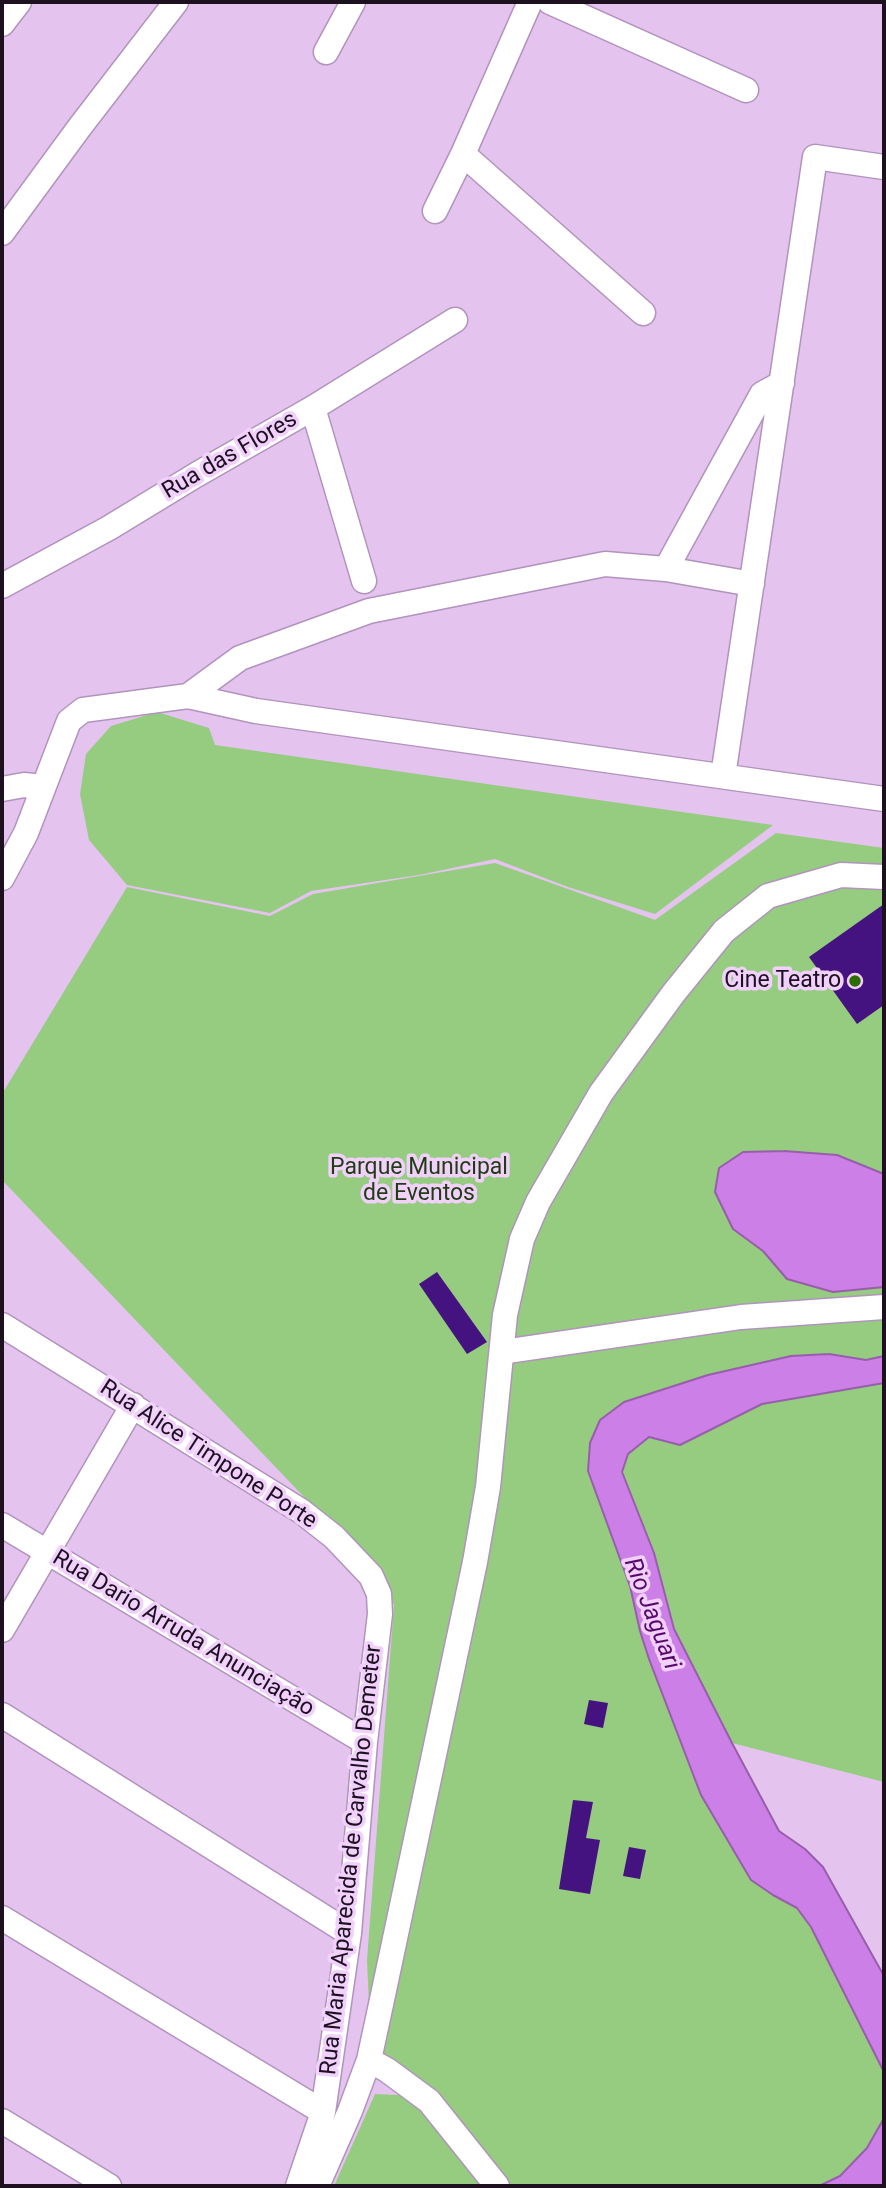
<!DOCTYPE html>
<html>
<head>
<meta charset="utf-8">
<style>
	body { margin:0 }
	#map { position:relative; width:886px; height:2188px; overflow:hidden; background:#e4c4ef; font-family:Roboto,sans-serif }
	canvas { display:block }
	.frame { position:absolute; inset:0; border:4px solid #1d1120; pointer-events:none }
</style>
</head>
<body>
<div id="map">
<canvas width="886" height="2188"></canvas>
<div class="frame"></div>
</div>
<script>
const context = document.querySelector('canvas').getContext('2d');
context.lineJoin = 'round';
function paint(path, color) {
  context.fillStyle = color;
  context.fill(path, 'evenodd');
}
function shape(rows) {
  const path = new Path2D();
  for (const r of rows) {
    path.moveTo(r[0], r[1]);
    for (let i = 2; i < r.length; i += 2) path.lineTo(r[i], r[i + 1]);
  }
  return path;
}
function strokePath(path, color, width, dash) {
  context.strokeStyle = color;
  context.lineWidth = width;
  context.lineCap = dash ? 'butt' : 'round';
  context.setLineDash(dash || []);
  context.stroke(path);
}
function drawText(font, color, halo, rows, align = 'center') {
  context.font = font + ' Roboto,sans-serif';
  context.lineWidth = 7;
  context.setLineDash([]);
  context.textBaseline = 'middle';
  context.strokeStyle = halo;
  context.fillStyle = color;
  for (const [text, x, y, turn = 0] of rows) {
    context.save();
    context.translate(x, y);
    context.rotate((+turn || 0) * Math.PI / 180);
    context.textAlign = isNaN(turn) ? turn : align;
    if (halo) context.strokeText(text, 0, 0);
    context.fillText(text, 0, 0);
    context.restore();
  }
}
const green = shape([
	[157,712,209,728,215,745,773,825,655,914,568,887,495,859,419,875,311,891,270,913,127,885,89,840,80,794,86,754,111,726],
	[776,833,884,848,884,1356,867,1360,829,1354,590,1443,588,1471,630,1586,640,1631,773,1895,797,1908,811,1927,882,2065,884,2072,884,2120,867,2148,840,2176,819,2186,334,2186,375,2094,398,2095,408,2097,398,2094,371,2053,367,1960,394,1605,385,1582,2,1180,2,1094,127,887,270,916,313,894,495,863,655,920],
	[884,1383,884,1782,732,1743,674,1629,654,1553,622,1472,628,1454,649,1437,680,1445,762,1404]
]);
const water = shape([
	[784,1151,837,1155,884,1174,884,1287,833,1292,787,1279,763,1251,733,1229,715,1192,719,1168,743,1152,784,1151],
	[829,1354,866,1360,884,1356,884,1383,762,1404,680,1445,649,1437,628,1454,622,1472,654,1553,674,1629,732,1743,779,1831,805,1849,823,1867,884,1976,884,2072,811,1927,797,1908,773,1895,751,1880,701,1795,649,1659,640,1631,630,1586,588,1471,590,1443,600,1420,624,1402,708,1375,791,1356,829,1354],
	[884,2118,884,2186,819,2186,840,2176,867,2148,884,2118]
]);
const building = shape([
	[884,904,884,1005,857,1024,809,957],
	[437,1272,487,1342,467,1354,419,1284],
	[589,1700,608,1703,603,1728,584,1724],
	[573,1800,593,1802,586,1838,600,1840,590,1894,559,1889],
	[629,1847,646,1850,640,1879,623,1876]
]);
const minor = shape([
	[550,2,746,90],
	[2,24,19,2],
	[326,52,353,2],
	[463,154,643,313],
	[435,211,463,154,530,2],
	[2,233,79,128,176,2],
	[313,408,364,581],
	[666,569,762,394,782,383],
	[2,586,109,528,196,475,313,408,455,320],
	[188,696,240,658,369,611,605,564,666,569,752,584],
	[723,776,815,157,884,167],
	[2,789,24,785,42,787],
	[2,878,26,833,69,721,83,710,188,696,256,711,884,799],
	[2,1325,301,1511,334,1537,371,1576,379,1594,380,1614,365,1742,349,1933,323,2112,298,2186],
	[502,1352,741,1317,884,1307],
	[2,1525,365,1742],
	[2,1630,133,1405],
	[2,1715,349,1933],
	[2,1918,323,2112],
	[369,2060,387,2070,429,2101,497,2186],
	[2,2121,109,2186],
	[317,2186,350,2111,369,2060,383,1995,475,1562,488,1487,505,1315,522,1239,538,1202,601,1093,673,994,724,931,768,896,841,875,884,877]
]);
const markers = [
	[855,981,7,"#2c6c00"]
];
const streetNames = [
	["Rua das Flores",230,456,-30],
	["Rua Alice Timpone Porte",208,1455,33],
	["Rua Dario Arruda Anunciação",183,1634,31],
	["Rua Maria Aparecida de Carvalho Demeter",352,1860,-84]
];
const poiNames = [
	["Cine Teatro",841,981]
];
const parkNames = [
	["Parque Municipal",419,1168],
	["de Eventos",419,1194]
];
const waterNames = [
	["Rio Jaguari",651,1614,69]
];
paint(green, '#95cc80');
paint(water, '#cc7fe6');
strokePath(water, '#985eab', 2);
paint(building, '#451380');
strokePath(minor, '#b193bc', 27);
strokePath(minor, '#fff', 24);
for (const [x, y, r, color] of markers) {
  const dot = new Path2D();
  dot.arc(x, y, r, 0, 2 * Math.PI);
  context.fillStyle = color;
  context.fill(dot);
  strokePath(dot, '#f1d1fc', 2.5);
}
drawText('23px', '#1d1120', '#f1d1fc', streetNames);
drawText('23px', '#1d1120', '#f1d1fc', poiNames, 'right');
drawText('23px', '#1f3d11', '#f1d1fc', parkNames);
drawText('italic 24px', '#56086a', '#f1d1fc', waterNames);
</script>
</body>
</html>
